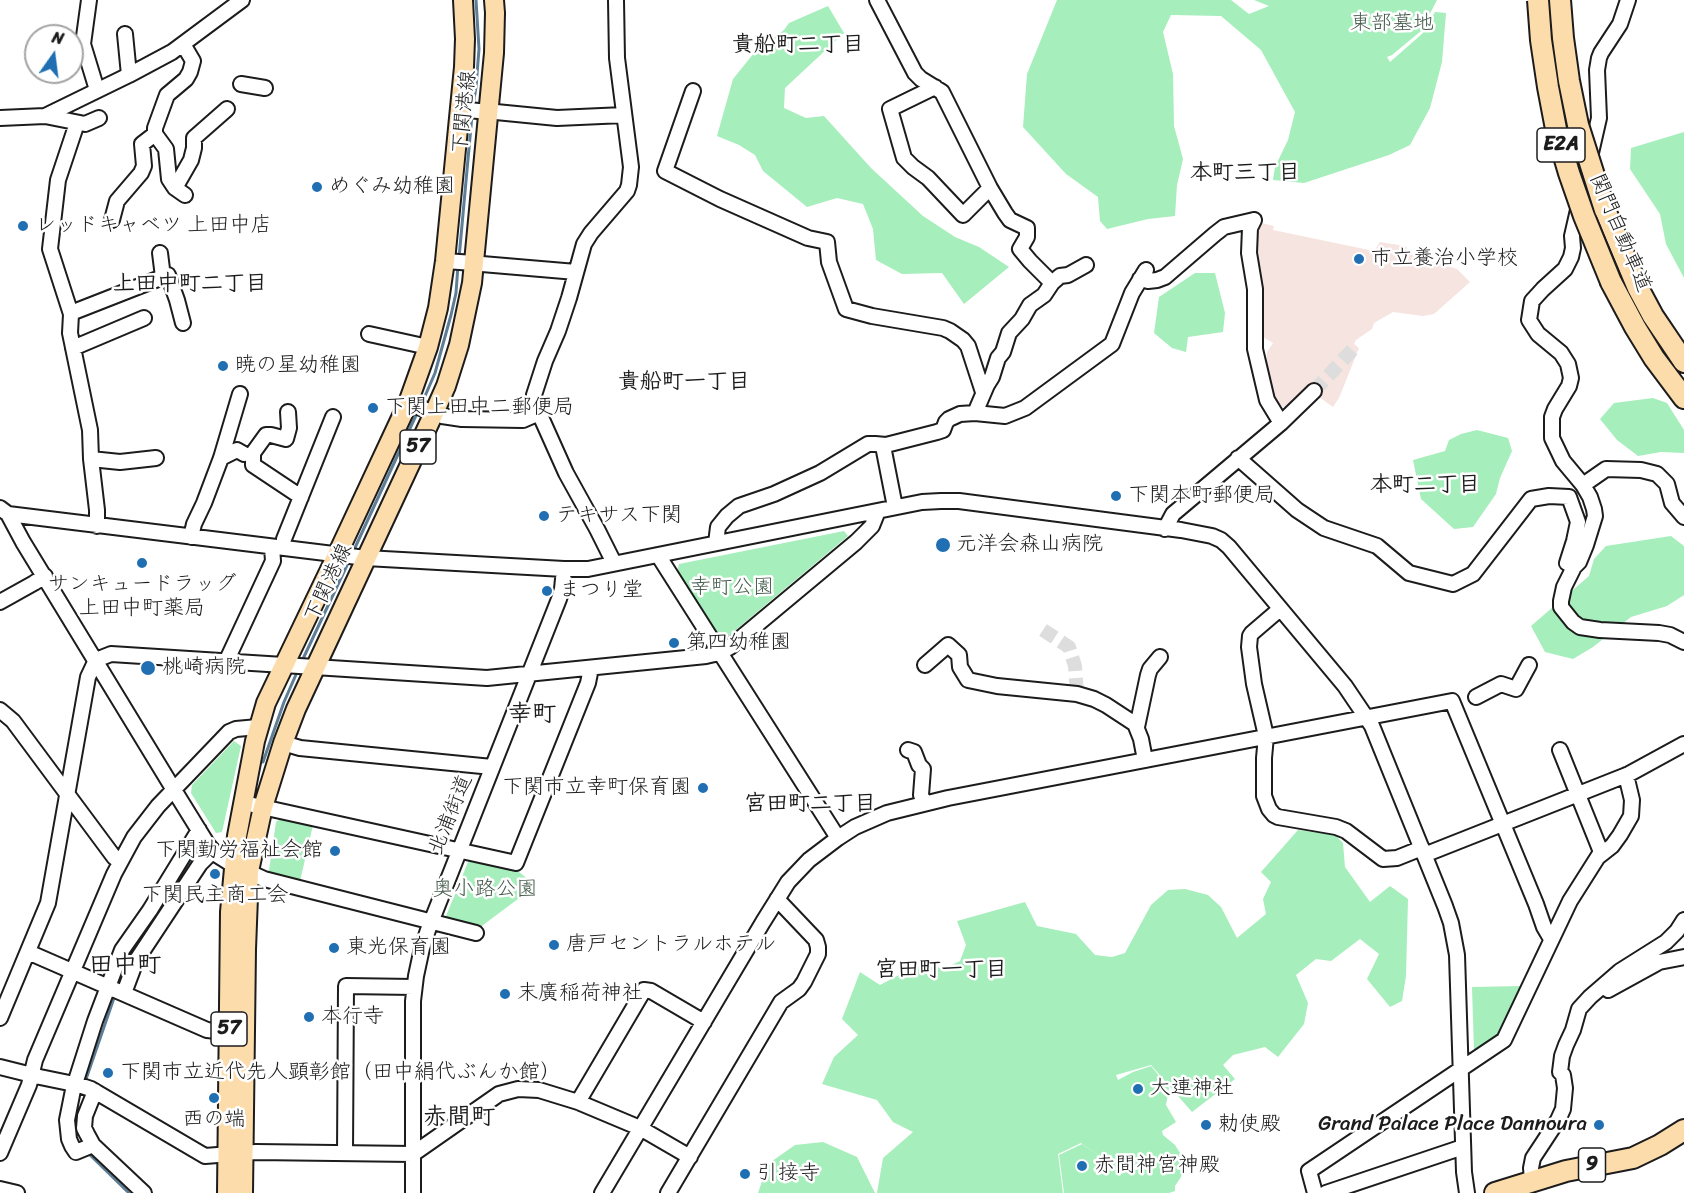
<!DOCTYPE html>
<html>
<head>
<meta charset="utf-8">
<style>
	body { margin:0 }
	#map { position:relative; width:1684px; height:1193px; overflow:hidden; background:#fff; font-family:Sriracha,sans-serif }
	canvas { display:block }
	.north { position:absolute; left:24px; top:24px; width:60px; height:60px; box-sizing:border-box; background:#fff; border:2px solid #a4a4a4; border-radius:50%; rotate:14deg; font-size:16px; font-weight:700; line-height:24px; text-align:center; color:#1c1c1c }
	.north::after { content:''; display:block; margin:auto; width:21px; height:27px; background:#1f6fb2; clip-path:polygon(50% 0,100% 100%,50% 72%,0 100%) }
</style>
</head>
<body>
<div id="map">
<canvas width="1684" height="1193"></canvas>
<div class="north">N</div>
</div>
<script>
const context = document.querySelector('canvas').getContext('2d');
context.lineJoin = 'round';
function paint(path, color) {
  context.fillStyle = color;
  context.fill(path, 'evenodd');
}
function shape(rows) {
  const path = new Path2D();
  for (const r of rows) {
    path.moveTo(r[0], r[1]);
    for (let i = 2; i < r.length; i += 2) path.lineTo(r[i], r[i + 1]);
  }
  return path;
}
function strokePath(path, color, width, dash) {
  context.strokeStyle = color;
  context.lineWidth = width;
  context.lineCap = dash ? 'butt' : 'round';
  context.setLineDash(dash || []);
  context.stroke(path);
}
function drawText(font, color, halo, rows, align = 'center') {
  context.font = font + ' Sriracha,"Klee One",sans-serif';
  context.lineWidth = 5;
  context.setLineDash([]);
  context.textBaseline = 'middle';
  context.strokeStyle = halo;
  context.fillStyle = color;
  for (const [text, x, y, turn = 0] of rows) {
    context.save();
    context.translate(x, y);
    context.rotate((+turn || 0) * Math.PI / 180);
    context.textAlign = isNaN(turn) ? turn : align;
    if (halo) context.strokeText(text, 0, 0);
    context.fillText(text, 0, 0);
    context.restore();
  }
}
const built = shape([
	[1258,222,1274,226,1273,230,1374,251,1380,242,1405,246,1412,255,1457,269,1470,282,1434,314,1423,316,1393,312,1374,323,1372,329,1356,340,1354,344,1359,348,1339,398,1333,407,1319,397,1311,386,1288,408,1282,406,1275,400,1266,364,1267,352,1273,343,1263,337,1259,338,1254,263,1255,224]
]);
const green = shape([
	[1057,0,1231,0,1249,14,1269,6,1254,0,1437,0,1421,31,1392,55,1387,57,1390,62,1423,33,1435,12,1446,13,1442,62,1430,108,1410,145,1389,155,1304,183,1273,180,1275,167,1288,140,1295,112,1261,50,1221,16,1171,15,1163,32,1173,74,1174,126,1183,159,1177,185,1175,216,1148,219,1107,229,1100,221,1098,197,1066,174,1023,127,1027,74],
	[828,6,844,33,785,88,784,108,806,118,824,116,871,168,923,216,955,237,979,247,1009,267,964,304,942,273,902,274,876,260,873,229,863,204,837,198,807,207,763,171,755,155,739,145,717,136,733,79,754,53,784,30,789,23],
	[1684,132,1684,278,1666,244,1660,214,1630,169,1631,148],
	[1195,273,1215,273,1225,313,1223,332,1188,337,1186,352,1172,348,1154,333,1159,297],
	[1653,398,1667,403,1684,430,1684,453,1661,452,1638,456,1617,440,1600,419,1614,403],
	[1477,430,1508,438,1512,451,1500,478,1496,494,1473,527,1454,529,1421,499,1413,460,1445,451,1449,440,1461,434],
	[844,531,848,536,726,638,722,638,719,636,677,572,679,564],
	[1671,536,1684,546,1684,595,1667,606,1631,617,1593,647,1573,659,1545,652,1531,626,1589,576,1594,559,1606,546],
	[234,741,241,746,222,832,216,833,191,793,192,785],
	[281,818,313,825,300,881,271,874,269,870,276,822],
	[1298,830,1335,835,1343,843,1345,867,1370,902,1390,886,1408,899,1406,976,1402,1001,1390,1007,1367,979,1379,954,1360,939,1331,961,1316,959,1296,975,1308,1003,1304,1024,1278,1057,1265,1047,1233,1055,1223,1065,1235,1079,1192,1112,1151,1065,1116,1075,1118,1080,1133,1072,1151,1066,1169,1088,1166,1105,1176,1122,1162,1131,1163,1135,1175,1145,1185,1161,1181,1177,1175,1186,1175,1191,1169,1193,1064,1193,1059,1155,1082,1144,1111,1164,1081,1143,1058,1154,1063,1193,877,1193,883,1158,913,1132,893,1122,877,1100,822,1084,834,1057,858,1035,842,1019,860,972,880,985,916,966,945,968,960,961,966,945,957,921,1025,902,1037,926,1076,934,1095,955,1112,957,1125,953,1151,905,1168,890,1185,889,1208,895,1221,907,1237,938,1266,914,1263,899,1271,882,1261,872],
	[471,859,515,869,528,879,518,899,479,928,447,920,446,916,468,862],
	[1522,986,1498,1036,1474,1051,1472,987],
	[823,1142,857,1157,875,1193,758,1193,768,1164,795,1145]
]);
const stream = shape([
	[473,106,476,87,479,49,476,0],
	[459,258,472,115],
	[422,403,435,373,451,315,456,293,458,265],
	[353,552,418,411],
	[302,661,349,561],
	[263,762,284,702,298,670],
	[118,986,130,953,198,851],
	[85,1082,115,995],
	[88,1153,129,1193]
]);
const minorTunnel = shape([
	[1314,391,1356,346],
	[1043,630,1069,647,1075,666,1077,694]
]);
const minor = shape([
	[89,0,83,44,97,90],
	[877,0,915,73,921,79,942,92,990,188,1005,213,1010,220,1027,228,1027,237,1020,249,1030,261,1052,283],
	[1628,0,1620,24,1601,53,1599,58,1597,70,1599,118,1572,236,1573,248,1571,257,1565,269,1543,289,1532,301,1529,320,1538,334,1561,353,1568,364,1571,378,1569,386,1555,409,1552,417,1552,438,1563,461,1583,485,1590,497,1594,509,1595,516,1586,545,1579,562,1574,567,1564,587,1561,601,1561,607,1573,622,1580,627,1600,630,1659,633,1670,635,1684,642],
	[125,34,129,75],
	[183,44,193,61,190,72,186,79,167,95,155,128,155,134,166,149,169,179,175,188,185,195],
	[241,84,265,88],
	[935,87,890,109,904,158,913,167,928,178,963,215,990,188],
	[693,91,665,171,720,199,808,238,827,242,829,262,846,309,872,316,943,328,950,331,963,340,968,346,983,392],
	[459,109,488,112],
	[496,112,557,118,624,115],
	[45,116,85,124,99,118],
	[0,118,45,116,129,75,172,52,242,0],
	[77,123,58,180,50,249,71,314,70,333,90,430,91,459,97,510,97,526],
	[175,188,191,160,194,148,194,138,227,109],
	[112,220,117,201,141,173,144,166,142,144,155,134],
	[1254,220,1250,228,1249,253,1255,289,1255,349,1267,400,1281,423],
	[160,253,163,277],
	[445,261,474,263],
	[482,264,576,272],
	[1140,279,1148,281,1157,280,1165,277,1215,234,1224,227,1254,220],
	[71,313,168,275,177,300,183,323],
	[369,334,419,345],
	[73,348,144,318],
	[408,403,434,413],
	[288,412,289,428,286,439,271,435,266,435,253,453,253,465,301,497],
	[975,413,987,385,992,377,998,358,1003,352,1009,333,1022,319,1030,305,1044,295,1052,283,1060,276,1068,275,1086,265],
	[442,416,462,419,523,420,539,413],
	[886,445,884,451,895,507],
	[221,458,237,450,244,454],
	[1238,458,1297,510,1324,528,1377,546,1409,573,1453,584,1473,574,1531,499,1549,496,1569,497,1578,522,1574,541,1567,563,1574,567],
	[91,459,120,462,156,458],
	[1583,485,1606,469,1641,470,1657,474,1667,484,1672,503,1684,517],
	[0,508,8,514,23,542,174,790,208,845,217,855,233,865,264,879,476,933],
	[8,514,366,558,564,569,588,569,922,502,941,501,959,501,1181,530,1212,536,1221,540,1229,547,1345,686,1372,726,1445,906,1451,923,1457,955,1464,1172,1467,1193],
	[1165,529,1173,514,1281,423,1314,391],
	[191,537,194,524,204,503,221,458,240,394],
	[284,539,333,417],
	[716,543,718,527,727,516,739,506,774,494,820,473,868,444,875,444,886,445,937,432,943,430,946,422,949,419,960,414,975,413,1005,416,1025,408,1112,344,1132,293,1146,270],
	[658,555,838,838],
	[614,563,597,529,566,473,536,406,534,395,545,361,558,331,569,298,584,244,591,233,627,191,629,185,631,167,617,58,616,0],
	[0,602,34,583,45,576],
	[1280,609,1252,633,1250,636,1249,647,1254,684,1266,736,1264,758,1264,796,1269,809,1274,815,1278,817,1336,827,1346,831,1383,859,1397,858,1422,848],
	[226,662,273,561,272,547],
	[925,665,948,645,959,655,960,667,968,680,997,686,1077,694,1094,699,1106,705,1135,724,1141,739,1145,760],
	[1476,697,1501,684,1516,689,1529,665],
	[0,710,13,721,114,857,120,862],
	[1137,727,1148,675,1150,669,1160,657],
	[283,743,300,748,492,767],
	[908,750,914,752,919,765,923,769,921,795,924,803],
	[253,805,516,863,588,683,591,668],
	[1424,855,1629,774,1684,744],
	[1598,857,1612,846,1620,835,1631,816,1632,800,1626,775],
	[28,952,207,1030,236,1033],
	[1608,990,1659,962,1684,957],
	[124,993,136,961,200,864,213,851],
	[0,1018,48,903,88,677,96,660,111,654,487,678,706,656,719,653,730,647,856,542,872,526,878,511],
	[0,1067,40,1077,79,1085,91,1089,205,1156,256,1152,413,1154,499,1094,518,1089,539,1090,578,1102,640,1128,690,1157],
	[95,1091,85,1116,84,1128,87,1134,93,1145,144,1193],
	[578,1102,644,990,651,991,704,1022],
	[93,1145,76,1152,72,1146,69,1139,67,1120,73,1090,95,1021,122,950,150,910,199,830],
	[0,1153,29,1085,35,1060,114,874,134,837,158,806,229,732,236,729,258,727],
	[345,1153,346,986,414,987],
	[1532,1180,1531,1168,1533,1158,1558,1120,1563,1109,1565,1088,1563,1075,1560,1072,1562,1056,1566,1045,1573,1030,1579,1009,1590,997,1620,971,1666,942,1677,931,1684,920],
	[0,1189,17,1193],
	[413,1193,413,1001,416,976,422,948,428,930,559,599,562,589,564,569],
	[602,1193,763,922,788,882,809,860,838,838,855,827,887,813,948,798,1452,701,1536,904,1544,927,1551,939],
	[668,1193,781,1002,799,989,804,982,818,954,818,947,816,940,777,899],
	[1315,1193,1309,1171,1504,1040,1570,901,1601,852,1560,750],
	[1326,1193,1463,1147]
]);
const major = shape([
	[227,1193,230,912,237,836,255,741,266,703,337,555,408,403,428,347,438,308,445,261,464,67,465,39,463,0],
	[243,1193,246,949,249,871,263,807,283,743,296,709,434,413,446,386,459,345,472,283,494,53,495,13,494,0]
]);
const highway = shape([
	[1605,210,1638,288,1653,316,1684,362],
	[1611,282,1635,327,1654,358,1684,398],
	[1495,1193,1566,1171,1633,1158,1660,1145,1684,1130]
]);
const highwayBridge = shape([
	[1538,0,1541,40,1548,87,1556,129,1569,173,1584,216,1611,282],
	[1560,0,1563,38,1569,81,1578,125,1605,210]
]);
const markers = [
	[317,187,6,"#1f6fb2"],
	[23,226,6,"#1f6fb2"],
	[1359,259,6,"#1f6fb2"],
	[223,366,6,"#1f6fb2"],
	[373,408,6,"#1f6fb2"],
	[1116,496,6,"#1f6fb2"],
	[544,516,6,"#1f6fb2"],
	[943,545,8,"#1f6fb2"],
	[142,563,6,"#1f6fb2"],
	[547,591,6,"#1f6fb2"],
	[674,643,6,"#1f6fb2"],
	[148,668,8,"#1f6fb2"],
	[703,788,6,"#1f6fb2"],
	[335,851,6,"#1f6fb2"],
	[215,874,6,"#1f6fb2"],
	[554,945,6,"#1f6fb2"],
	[334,948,6,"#1f6fb2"],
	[505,994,6,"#1f6fb2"],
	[309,1017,6,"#1f6fb2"],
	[108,1073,6,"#1f6fb2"],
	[1138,1089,6,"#1f6fb2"],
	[214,1098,6,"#1f6fb2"],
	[1206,1125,6,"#1f6fb2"],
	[1599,1125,6,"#1f6fb2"],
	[1082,1166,6,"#1f6fb2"],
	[745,1174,6,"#1f6fb2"]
];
const shields = [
	[1561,145,48],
	[418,447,36],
	[229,1029,36],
	[1592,1165,27]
];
const shieldNames = [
	["E2A",1561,145],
	["57",418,447],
	["57",229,1029],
	["9",1592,1165]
];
const parkNames = [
	["東部墓地",1392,24],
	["幸町公園",732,588],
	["奥小路公園",485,890]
];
const streetNames = [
	["下関港線",465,112,-84],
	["関門自動車道",1620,233,67],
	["下関港線",329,583,-65],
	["北浦街道",451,815,-68]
];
const poiNames = [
	["めぐみ幼稚園",329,187],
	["レッドキャベツ 上田中店",35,226],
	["市立養治小学校",1371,259],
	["暁の星幼稚園",235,366],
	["下関上田中二郵便局",385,408],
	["下関本町郵便局",1128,496],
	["テキサス下関",556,516],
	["元洋会森山病院",956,545],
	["サンキュードラッグ",142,585,"center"],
	["上田中町薬局",142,609,"center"],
	["まつり堂",559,591],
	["第四幼稚園",686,643],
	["桃崎病院",162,668],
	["下関市立幸町保育園",691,788,"right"],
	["下関勤労福祉会館",323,851,"right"],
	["下関民主商工会",215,896,"center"],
	["唐戸セントラルホテル",566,945],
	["東光保育園",346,948],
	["末廣稲荷神社",517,994],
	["本行寺",321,1017],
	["下関市立近代先人顕彰館（田中絹代ぶんか館）",120,1073],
	["大連神社",1150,1089],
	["西の端",214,1120,"center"],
	["勅使殿",1218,1125],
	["Grand Palace Place Dannoura",1587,1125,"right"],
	["赤間神宮神殿",1094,1166],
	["引接寺",757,1174]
];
const neighbourhoodNames = [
	["貴船町二丁目",798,45],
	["本町三丁目",1245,173],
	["上田中町二丁目",190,284],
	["貴船町一丁目",684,382],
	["本町二丁目",1425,485],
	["宮田町二丁目",810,804],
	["宮田町一丁目",941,970]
];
const quarterNames = [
	["幸町",532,715],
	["田中町",125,966],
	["赤間町",459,1118]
];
paint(built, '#f6e4e1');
paint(green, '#a6eebb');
strokePath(stream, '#5e7e96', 3);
strokePath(minorTunnel, '#ddd', 14, [14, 7]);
strokePath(minor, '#1c1c1c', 18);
strokePath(major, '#1c1c1c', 22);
strokePath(highway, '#1c1c1c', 24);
strokePath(minor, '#fff', 14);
strokePath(major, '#fddcac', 18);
strokePath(highway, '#fddcac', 20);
strokePath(highwayBridge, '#1c1c1c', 24, []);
strokePath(highwayBridge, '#fddcac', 20);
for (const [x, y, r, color] of markers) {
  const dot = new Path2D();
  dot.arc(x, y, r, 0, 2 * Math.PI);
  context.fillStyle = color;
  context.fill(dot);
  strokePath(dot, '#fff', 2);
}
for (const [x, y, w] of shields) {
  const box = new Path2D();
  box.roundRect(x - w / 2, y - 17, w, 34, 4.5);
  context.fillStyle = '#fff';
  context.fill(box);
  strokePath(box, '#1c1c1c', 1.5);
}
drawText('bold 20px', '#1c1c1c', null, shieldNames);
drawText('21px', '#455b4c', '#fff', parkNames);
drawText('21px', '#1c1c1c', '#fff', streetNames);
drawText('21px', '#1c1c1c', '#fff', poiNames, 'left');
drawText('bold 22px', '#1c1c1c', '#fff', neighbourhoodNames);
drawText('bold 24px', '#1c1c1c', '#fff', quarterNames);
</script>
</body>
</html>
